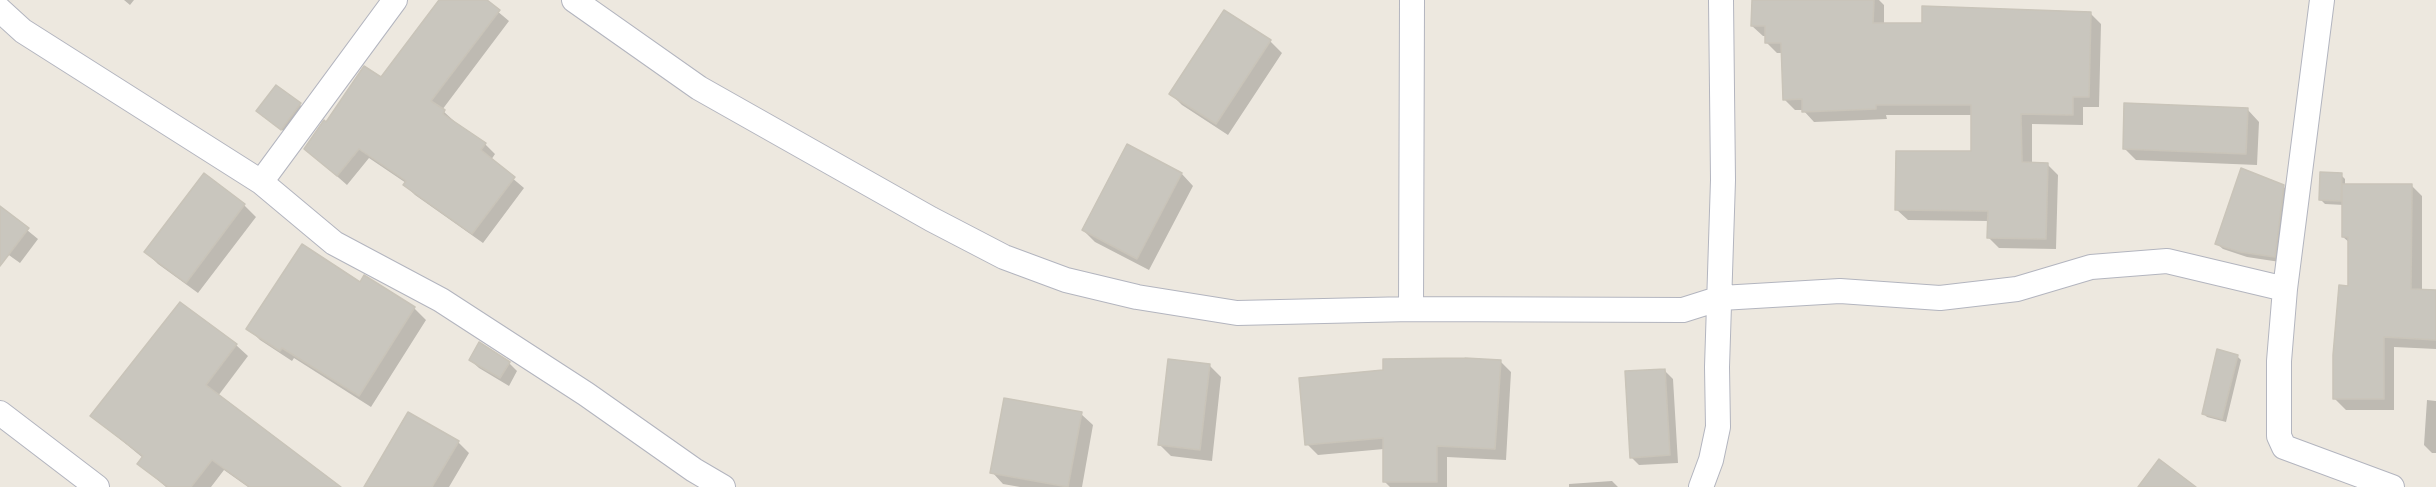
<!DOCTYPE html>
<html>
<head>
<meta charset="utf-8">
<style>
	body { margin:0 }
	canvas { display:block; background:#ede8df }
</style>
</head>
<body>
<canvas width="2436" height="487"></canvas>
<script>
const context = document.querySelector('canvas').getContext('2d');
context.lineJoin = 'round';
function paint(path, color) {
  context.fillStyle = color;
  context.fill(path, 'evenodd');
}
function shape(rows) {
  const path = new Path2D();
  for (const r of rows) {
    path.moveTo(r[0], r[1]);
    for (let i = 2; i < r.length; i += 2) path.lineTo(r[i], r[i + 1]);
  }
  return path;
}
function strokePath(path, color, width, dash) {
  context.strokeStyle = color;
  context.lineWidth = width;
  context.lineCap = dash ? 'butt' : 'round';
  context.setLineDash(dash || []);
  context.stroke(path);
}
const shadow = shape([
	[124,0,134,0,130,5],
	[441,0,484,0,509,21,442,110,454,121,453,123,485,144,495,154,491,160,524,188,483,243,415,195,405,185,406,183,369,158,347,185,306,149,326,124,382,79],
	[1753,0,1879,0,1884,5,1884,25,1924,25,2090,13,2101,24,2099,107,2083,107,2083,125,2032,124,2032,164,2047,164,2058,175,2056,249,1999,248,1988,237,1989,221,1908,220,1897,210,1972,153,1972,115,1886,115,1887,119,1814,122,1803,110,1795,110,1785,100,1783,53,1777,53,1766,42,1766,36,1763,36,1752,26],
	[1225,12,1270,41,1282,53,1228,135,1182,105,1171,94],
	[276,87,304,108,286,133,262,115],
	[2248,110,2259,122,2257,165,2136,160,2124,148],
	[1127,146,1182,174,1193,186,1149,270,1095,242,1083,230],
	[2341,175,2345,179,2345,185,2411,185,2422,196,2422,291,2436,292,2436,349,2394,347,2394,410,2346,410,2335,399,2350,287,2350,243,2343,237,2344,205,2325,204,2321,200],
	[204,176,244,205,256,217,198,293,158,264,146,252],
	[2283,186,2289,192,2280,262,2247,257,2223,249,2217,244],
	[0,208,38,239,20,263,6,253,0,262],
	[365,277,414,308,426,320,371,407,294,358,292,361,260,340,248,328,360,284],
	[236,345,248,356,218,396,339,487,248,487,224,470,211,487,166,487,139,464,143,458,92,416],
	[2237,356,2241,360,2226,422,2207,417,2203,413],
	[470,360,509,363,517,371,509,386,479,368],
	[1500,361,1511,372,1506,460,1447,457,1447,487,1390,487,1384,481,1384,449,1318,455,1307,444],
	[1210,366,1221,377,1212,461,1171,456,1159,444],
	[1664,370,1673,379,1678,463,1639,465,1631,457],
	[2427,400,2436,401,2436,453,2432,453,2424,445],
	[1081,414,1093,425,1082,487,1020,487,1003,484,992,472],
	[458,442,469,453,449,487,366,487],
	[1612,481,1618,487,1569,487,1569,484]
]);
const building = shape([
	[439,0,487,0,500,10,431,101,445,110,443,114,486,143,481,150,515,177,472,234,403,185,406,181,359,149,337,176,304,149,324,120,326,122,364,66,381,77,439,0],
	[1752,0,1874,0,1873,23,1922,23,1922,6,2091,12,2089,97,2073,97,2073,115,2021,114,2022,162,2048,163,2046,239,1987,238,1988,211,1895,210,1896,151,1971,151,1971,105,1876,105,1876,109,1802,112,1802,99,1783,100,1781,43,1765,43,1765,26,1751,26,1752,0],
	[1224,10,1271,40,1216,124,1169,94,1224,10],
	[276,85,301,103,281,130,256,111,276,85],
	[2124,103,2248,108,2246,154,2123,149,2124,103],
	[1127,144,1182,173,1137,259,1082,230,1127,144],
	[2241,168,2284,185,2275,257,2240,252,2215,244,2241,168],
	[2320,172,2342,173,2341,201,2319,200,2320,172],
	[204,173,245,204,186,283,144,252,204,173],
	[2342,184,2412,184,2411,289,2436,290,2436,340,2384,337,2384,399,2333,399,2333,355,2339,285,2348,286,2348,237,2342,237,2342,184],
	[0,206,29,228,0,266,0,206],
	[302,244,360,282,364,275,415,307,359,396,282,348,280,351,246,329,302,244],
	[180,302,237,344,206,385,341,487,250,487,212,460,191,487,168,487,137,464,143,456,90,416,180,302],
	[479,342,510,362,500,378,469,360,479,342],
	[2217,349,2238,355,2222,419,2202,414,2217,349],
	[1465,358,1501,360,1495,449,1437,446,1437,482,1383,482,1383,438,1305,445,1299,378,1383,370,1383,359,1465,358],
	[1168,359,1210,364,1200,450,1158,445,1168,359],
	[1665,369,1670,455,1630,458,1625,371,1665,369],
	[1004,398,1082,412,1068,487,990,473,1004,398],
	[408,412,459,441,432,487,364,487,408,412],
	[2159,459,2196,487,2138,487,2159,459]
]);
const street = shape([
	[574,0,699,88,931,219,1004,257,1066,280,1137,297,1237,313,1411,309,1683,310,1721,298,1840,291,1940,298,2017,289,2091,267,2167,261,2285,289],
	[2322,0,2285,289,2279,361,2279,436,2284,447,2392,487],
	[0,10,23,31,261,182,334,243,441,300,586,394,694,470,723,487],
	[261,182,395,0],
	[1411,309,1412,0],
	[0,413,97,487],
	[1701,487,1711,460,1718,427,1717,367,1723,180,1721,0]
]);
paint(shadow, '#0003');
paint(building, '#c9c6be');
strokePath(building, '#c9c4b9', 1.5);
strokePath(street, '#b3b5bf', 26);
strokePath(street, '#fff', 24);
</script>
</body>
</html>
